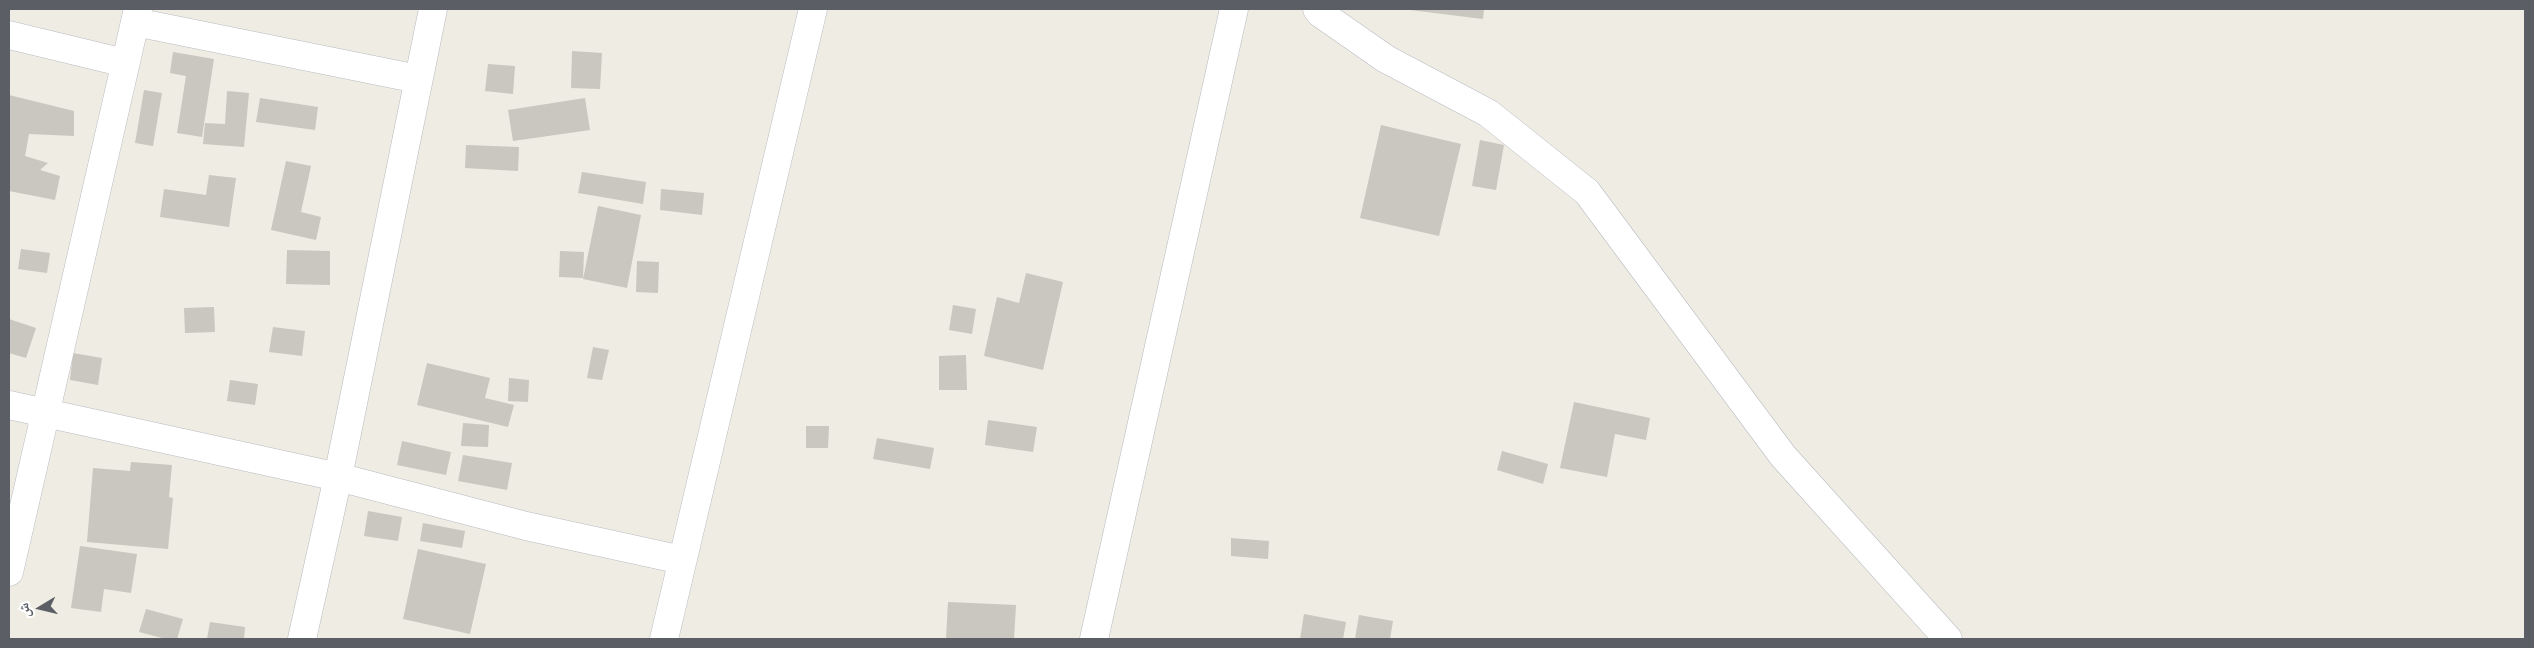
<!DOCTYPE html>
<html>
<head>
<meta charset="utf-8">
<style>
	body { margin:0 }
	#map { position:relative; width:2534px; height:648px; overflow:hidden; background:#efece3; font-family:"Alegreya Sans","Noto Naskh Arabic",sans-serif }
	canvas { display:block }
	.frame { position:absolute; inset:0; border:10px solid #5b5f65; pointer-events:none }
	.north { position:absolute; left:15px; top:583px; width:50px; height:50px; -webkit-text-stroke:4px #fff; paint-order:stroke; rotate:261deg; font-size:14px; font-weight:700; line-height:20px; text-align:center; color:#5b5f65 }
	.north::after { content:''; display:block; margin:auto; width:18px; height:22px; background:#5b5f65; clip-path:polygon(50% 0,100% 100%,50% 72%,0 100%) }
</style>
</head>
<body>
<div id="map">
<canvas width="2534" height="648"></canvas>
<div class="frame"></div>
<div class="north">ش</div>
</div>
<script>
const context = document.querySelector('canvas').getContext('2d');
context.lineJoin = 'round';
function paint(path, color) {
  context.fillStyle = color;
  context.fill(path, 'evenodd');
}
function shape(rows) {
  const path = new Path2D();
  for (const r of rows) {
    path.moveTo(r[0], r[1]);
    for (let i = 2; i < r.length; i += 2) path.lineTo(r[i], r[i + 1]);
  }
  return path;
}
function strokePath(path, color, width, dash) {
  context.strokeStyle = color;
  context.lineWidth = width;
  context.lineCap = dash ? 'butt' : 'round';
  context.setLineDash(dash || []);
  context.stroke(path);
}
const building = shape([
	[1402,9,1484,9,1483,19],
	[572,51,602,53,600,89,571,88],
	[173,52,214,59,202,137,177,133,186,76,170,73],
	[488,64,515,66,513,94,485,91],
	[144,90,162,93,153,146,135,143],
	[227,91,249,93,244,147,203,144,205,123,225,124],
	[9,95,74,111,74,136,29,134,25,156,48,163,40,170,60,176,55,200,9,191],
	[260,98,318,107,315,130,256,122],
	[585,98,590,130,513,141,508,110],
	[1381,125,1461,144,1439,236,1360,218],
	[1480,140,1504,145,1496,190,1472,186],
	[466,145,519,147,518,171,465,168],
	[286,161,311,166,301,212,321,217,316,240,271,230],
	[582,172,646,182,643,204,578,193],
	[209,175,236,178,229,227,160,217,164,189,206,195],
	[661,189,704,193,702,215,660,210],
	[598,206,641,215,627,288,583,279],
	[21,249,50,253,47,273,18,269],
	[287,250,330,251,330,285,286,284],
	[560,251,584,252,583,278,559,277],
	[637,261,659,262,658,293,636,292],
	[1026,273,1063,282,1043,370,984,356,997,297,1019,303],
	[953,305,976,309,972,334,949,330],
	[214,307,215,332,185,333,184,308],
	[9,319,36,328,26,358,9,353],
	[273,327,305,331,302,356,269,352],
	[593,347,609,350,602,380,587,378],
	[73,353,102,358,98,385,70,380],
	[966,355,967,390,939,390,939,356],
	[427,363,490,378,485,398,514,405,508,427,417,405],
	[509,378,529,380,528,402,508,401],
	[230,380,258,384,255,405,227,401],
	[1574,402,1650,418,1646,440,1615,434,1607,477,1560,468],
	[988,420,1037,427,1033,452,985,445],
	[463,423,489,425,488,447,461,446],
	[806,426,829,426,828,448,806,448],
	[877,438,934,448,930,469,873,459],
	[402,441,451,452,446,475,397,465],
	[1502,451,1548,464,1543,484,1497,470],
	[463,455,512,463,507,490,458,481],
	[131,462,172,465,169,497,173,498,168,549,87,542,93,468,130,471],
	[368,511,402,517,398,541,364,536],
	[423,523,465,531,462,548,420,541],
	[1231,538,1269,541,1268,559,1231,556],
	[80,546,137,554,131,593,104,589,101,612,71,608],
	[418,549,486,564,470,634,403,619],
	[948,602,1016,605,1014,639,946,639],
	[146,609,183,619,177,639,166,639,139,632],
	[1304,614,1346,622,1343,639,1300,639],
	[1359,615,1393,621,1390,639,1355,639],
	[210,622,245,627,244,639,207,639]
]);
const minor = shape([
	[1317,9,1320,13,1386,59,1488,113,1587,192,1783,456,1948,639],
	[135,22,418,79],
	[9,35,125,63],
	[9,405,338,477,526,526,682,560],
	[9,572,138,9],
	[302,639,338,477,433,9],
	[664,639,813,9],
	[1094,639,1234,9]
]);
paint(building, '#cac6c0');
strokePath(minor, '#b8bbc0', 29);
strokePath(minor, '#fff', 28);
</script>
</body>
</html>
